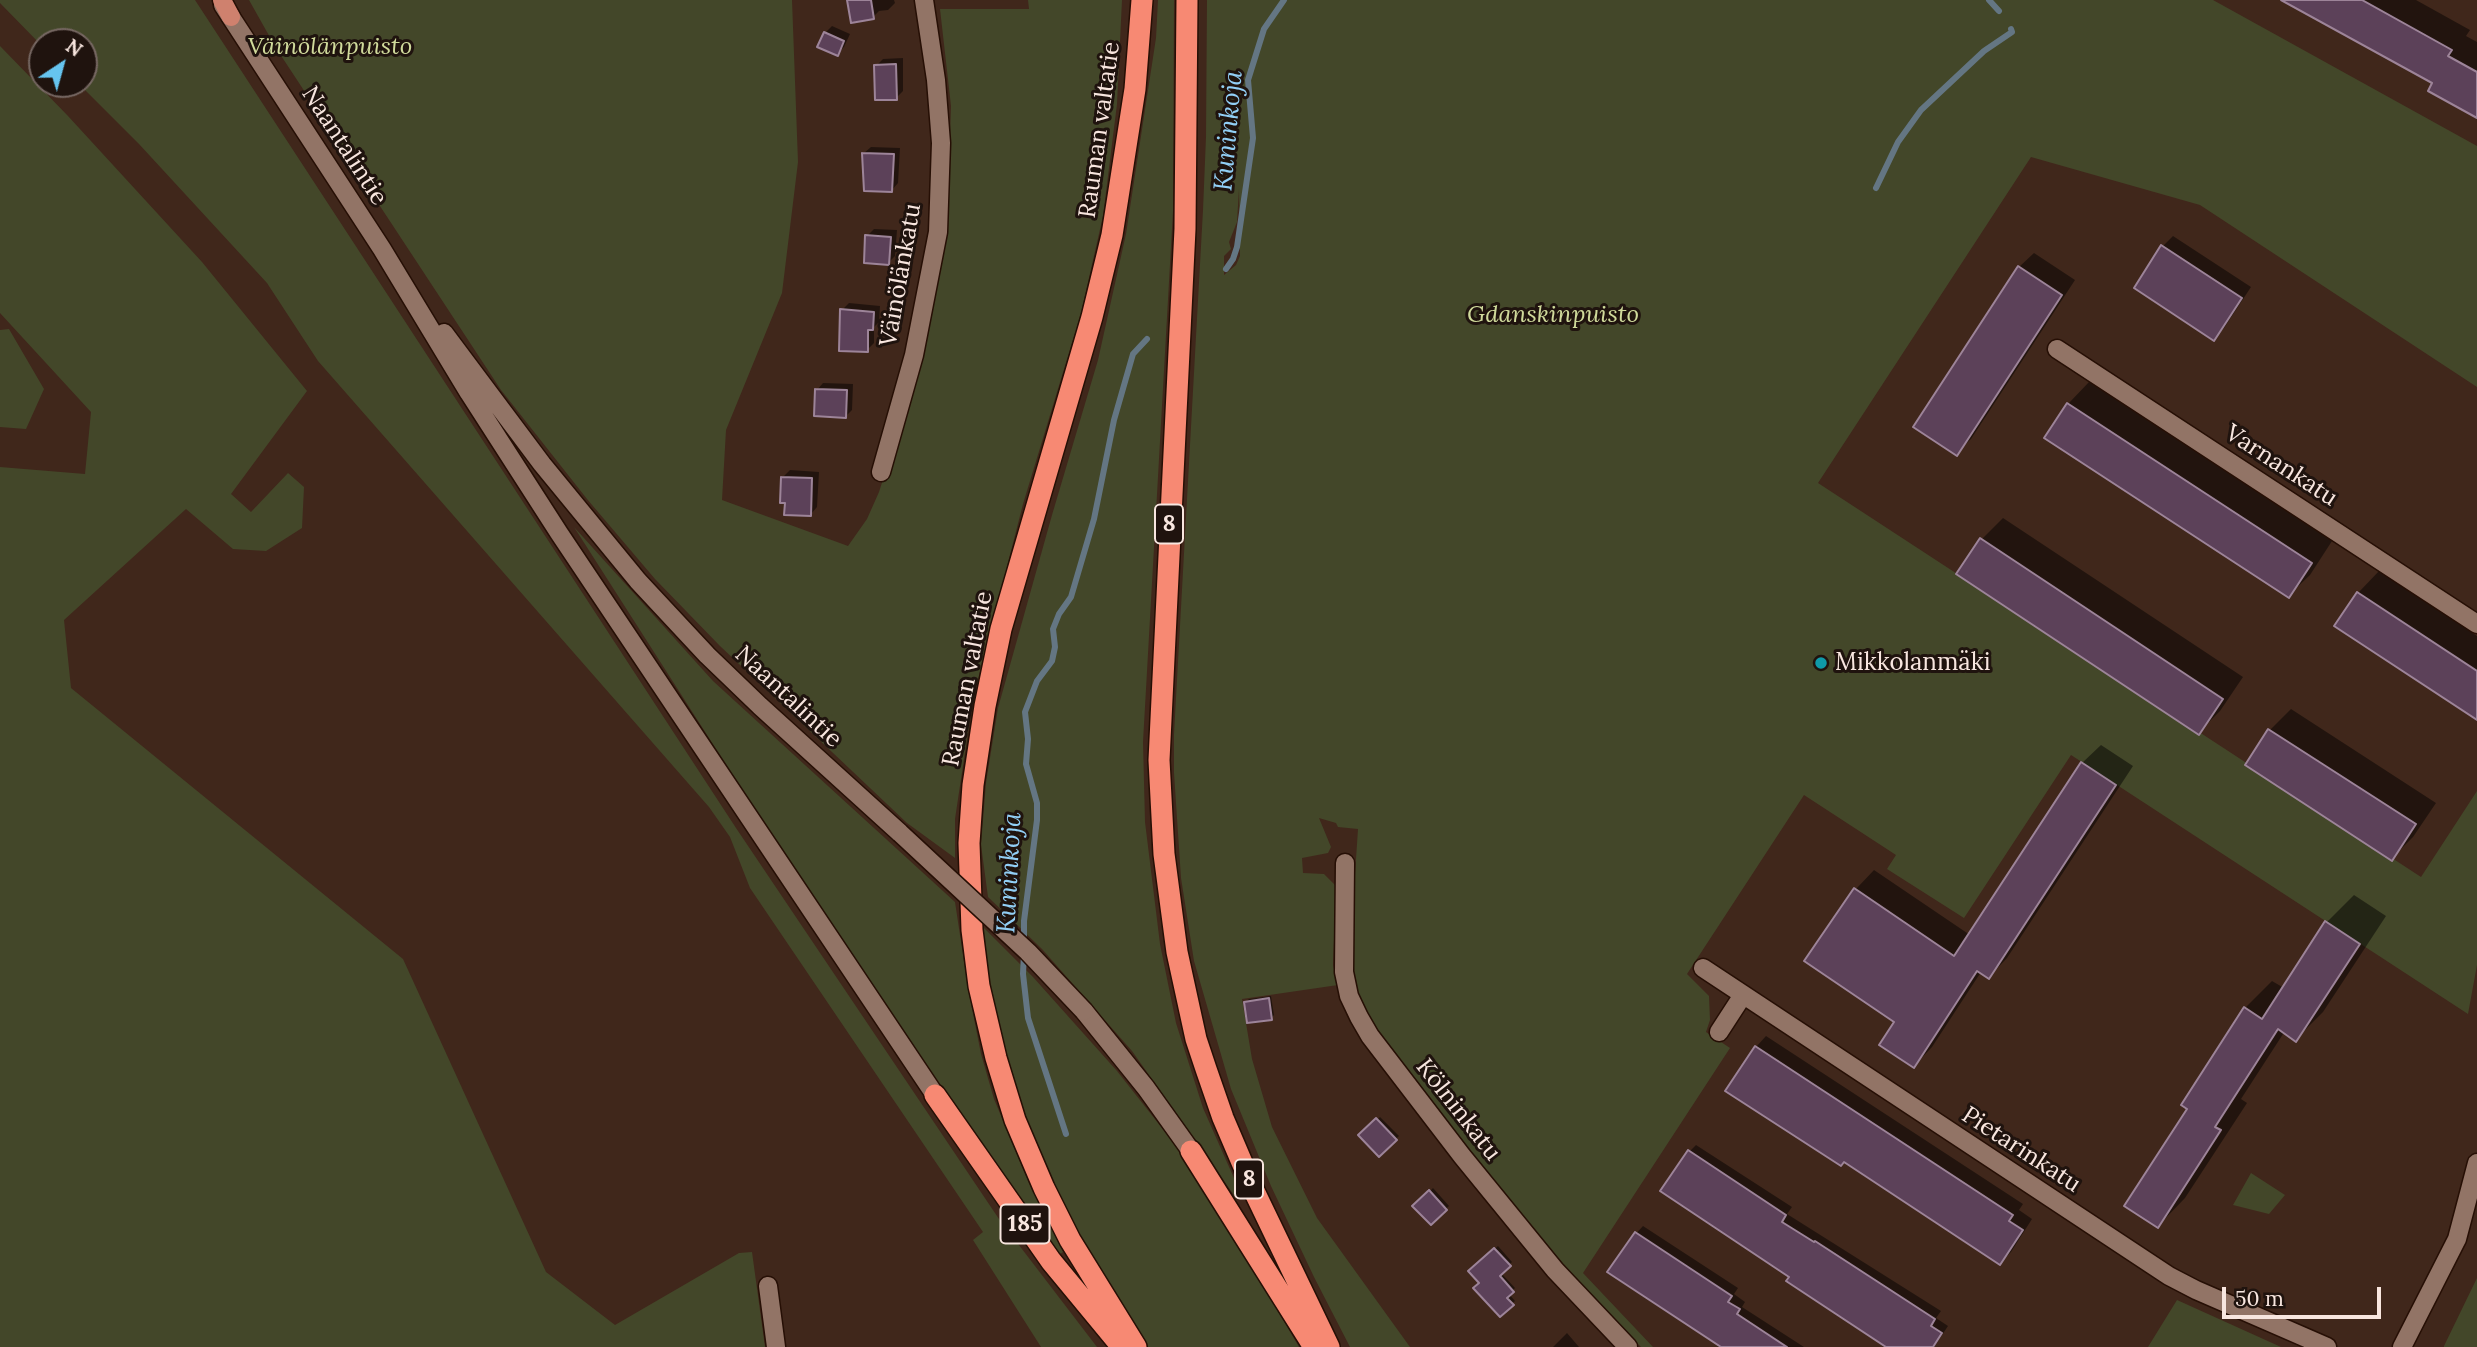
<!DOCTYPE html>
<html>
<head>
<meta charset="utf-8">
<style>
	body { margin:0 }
	#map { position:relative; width:2477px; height:1347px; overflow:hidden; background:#40271b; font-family:Lora,serif }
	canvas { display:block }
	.north { position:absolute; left:28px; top:28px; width:70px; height:70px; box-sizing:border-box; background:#1f130e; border:2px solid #766762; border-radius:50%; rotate:36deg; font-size:19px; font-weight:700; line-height:28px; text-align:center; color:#f8e6df }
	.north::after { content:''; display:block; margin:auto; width:24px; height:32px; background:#66c4ef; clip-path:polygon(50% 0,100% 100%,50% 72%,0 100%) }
	.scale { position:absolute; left:2222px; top:1287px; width:159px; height:32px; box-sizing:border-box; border:4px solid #f8e6df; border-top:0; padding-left:9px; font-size:21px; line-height:24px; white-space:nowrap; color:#f8e6df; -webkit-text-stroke:5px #1f130e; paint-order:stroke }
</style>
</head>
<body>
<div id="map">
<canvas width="2477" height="1347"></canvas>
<div class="north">N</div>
<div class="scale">50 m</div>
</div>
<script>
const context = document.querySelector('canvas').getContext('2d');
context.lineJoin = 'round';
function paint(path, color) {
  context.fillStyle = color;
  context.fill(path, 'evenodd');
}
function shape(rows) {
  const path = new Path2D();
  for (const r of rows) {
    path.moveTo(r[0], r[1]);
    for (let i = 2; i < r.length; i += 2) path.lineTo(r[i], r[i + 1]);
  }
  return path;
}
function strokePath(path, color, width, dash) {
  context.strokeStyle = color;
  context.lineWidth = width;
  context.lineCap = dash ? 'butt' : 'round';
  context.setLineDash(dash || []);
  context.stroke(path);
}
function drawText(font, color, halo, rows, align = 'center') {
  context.font = font + ' Lora,serif';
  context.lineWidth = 6;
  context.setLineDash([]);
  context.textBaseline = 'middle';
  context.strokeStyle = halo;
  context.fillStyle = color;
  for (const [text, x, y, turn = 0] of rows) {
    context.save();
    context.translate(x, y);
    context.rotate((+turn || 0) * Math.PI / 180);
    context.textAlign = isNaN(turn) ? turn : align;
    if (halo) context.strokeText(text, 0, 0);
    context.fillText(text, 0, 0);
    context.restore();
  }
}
const green = shape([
	[0,0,195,0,736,828,999,1219,1097,1347,1041,1347,973,1240,983,1232,750,888,730,837,709,807,318,361,267,283,139,144,79,84,84,84,84,42,42,42,42,46,0,3],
	[249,0,792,0,798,162,782,293,726,430,722,500,848,546,867,519,879,492,892,451,947,231,951,106,940,9,1029,9,1028,0,1122,0,1117,104,1103,216,1081,313,1023,504,973,699,955,819,955,858,907,823,720,646,655,579,587,499,501,390,276,48],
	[1158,0,1174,0,1173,211,1143,742,1145,822,1160,944,1176,1023,1203,1108,1241,1194,1236,1198,1132,1051,1042,949,988,897,981,845,986,783,998,708,1052,515,1098,360,1126,234,1156,38],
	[1207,0,2213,0,2477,146,2477,387,2200,205,2031,157,1818,483,2421,877,2477,791,2477,965,2468,1014,2071,755,1964,918,1887,869,1896,855,1804,795,1687,974,1709,996,1710,1020,1706,1032,1730,1048,1583,1273,1653,1347,1641,1347,1597,1302,1520,1215,1369,1026,1352,984,1352,919,1358,829,1338,827,1336,823,1319,818,1331,847,1328,853,1302,858,1303,873,1324,874,1336,886,1333,965,1338,985,1242,999,1252,1059,1272,1127,1317,1218,1410,1347,1350,1347,1314,1277,1271,1186,1231,1089,1194,961,1181,878,1174,773,1174,734,1203,210,1206,137],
	[1239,189,1240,256,1236,265,1224,275,1224,256,1231,249,1229,242,1237,222],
	[0,46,68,116,202,262,307,391,231,494,251,512,288,473,304,487,302,528,266,551,233,549,186,509,64,620,71,688,403,959,546,1272,615,1325,739,1253,752,1252,765,1347,0,1347,0,467,85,474,91,412,0,313],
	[9,329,44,389,26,429,0,427,0,330],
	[574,527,713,681,955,902,968,988,981,1054,994,1099,1028,1181,1063,1252,1059,1255,954,1106,755,810],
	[980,924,1033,977,1117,1071,1173,1142,1224,1219,1299,1347,1148,1347,1084,1245,1061,1203,1032,1134,1013,1077,990,995],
	[2251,1173,2285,1195,2269,1214,2233,1205],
	[2477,1278,2477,1347,2444,1347,2444,1346],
	[2177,1300,2281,1347,2148,1347]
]);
const shadow = shape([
	[848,0,894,0,895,3,888,10,879,11,873,17],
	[2284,0,2416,0,2470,30,2466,36,2477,42,2477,116,2435,82],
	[832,26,850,34,844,47,837,54,825,33],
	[903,58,903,91,896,98,876,66,883,59],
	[871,147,900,148,898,183,892,190,864,153],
	[874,229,897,230,895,256,888,263,867,236],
	[2173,236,2251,287,2224,328,2214,338,2163,246],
	[2034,253,2075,280,1971,439,1956,453,2019,267],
	[849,303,880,306,879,322,874,327,874,343,867,350,842,310],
	[2089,382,2332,541,2310,575,2288,596,2068,404],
	[823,383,853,384,852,410,845,417,817,390],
	[790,470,819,472,817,507,811,514,783,477],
	[2003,518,2243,677,2220,711,2198,733,1982,539],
	[2379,571,2477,636,2477,718,2358,593],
	[2291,709,2436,803,2413,837,2392,858,2247,765,2270,730],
	[2101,745,2133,766,2007,958,1989,977,1981,972,1932,1047,1914,1066,1897,1022,1806,960,1856,889,1874,870,1970,935,2082,763],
	[2354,895,2386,916,2323,1012,2296,1039,2285,1031,2241,1099,2247,1103,2185,1198,2158,1226,2189,1108,2245,1008,2272,981,2284,988,2327,922],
	[1271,996,1274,1015,1271,1018,1246,1002,1249,999],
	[1766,1036,2023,1204,2019,1210,2032,1219,2011,1252,2000,1263,1756,1047],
	[1380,1117,1399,1136,1379,1155,1361,1135],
	[1696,1145,1792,1207,1787,1214,1941,1311,1936,1318,1948,1326,1934,1347,1889,1347,1792,1276,1690,1151],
	[1433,1188,1449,1206,1431,1223,1415,1206],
	[1643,1226,1738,1288,1734,1294,1745,1302,1742,1307,1804,1347,1726,1347,1632,1238],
	[1498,1246,1512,1262,1501,1273,1515,1288,1509,1294,1515,1301,1500,1315,1481,1283,1471,1271],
	[1567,1333,1579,1347,1553,1347]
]);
const stream = shape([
	[1989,0,1999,11],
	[1876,188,1898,142,1921,110,1984,51,2012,32,2011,29],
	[1226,269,1233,259,1237,247,1253,138,1248,80,1264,29,1284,0],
	[1024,942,1024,921,1037,820,1037,803,1026,764,1028,739,1025,712,1037,681,1052,661,1055,647,1053,629,1059,614,1071,597,1094,519,1114,420,1133,354,1147,339],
	[1024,953,1023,974,1028,1018,1066,1134]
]);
const building = shape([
	[847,0,871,0,874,19,851,23,847,0],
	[2281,0,2362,0,2452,50,2448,56,2477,72,2477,118,2428,91,2432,83,2281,0],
	[824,32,844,41,838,56,817,47,824,32],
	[896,64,897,100,875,100,874,65,896,64],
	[862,153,894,154,892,192,864,191,862,153],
	[865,235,891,237,889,265,864,263,865,235],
	[2161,245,2242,298,2214,341,2134,288,2161,245],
	[2018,266,2062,295,1957,456,1913,427,2018,266],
	[840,309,874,312,873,330,868,330,868,352,839,351,840,309],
	[815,389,847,390,846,418,814,416,815,389],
	[2067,403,2312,563,2289,598,2044,438,2067,403],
	[781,477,812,478,811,516,784,515,785,503,780,503,781,477],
	[1980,538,2223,699,2199,735,1956,574,1980,538],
	[2357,592,2477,671,2477,720,2334,626,2357,592],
	[2268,729,2416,824,2392,861,2245,765,2268,729],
	[2081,762,2116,785,1989,979,1977,971,1914,1068,1879,1045,1894,1022,1804,961,1854,888,1954,956,2081,762],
	[2325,921,2360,944,2296,1042,2278,1029,2215,1127,2221,1130,2158,1228,2124,1206,2187,1109,2181,1105,2244,1007,2262,1019,2325,921],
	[1269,998,1272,1020,1247,1023,1244,1002,1269,998],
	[1755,1046,2013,1215,2009,1221,2023,1230,2000,1265,1844,1162,1841,1166,1725,1091,1755,1046],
	[1376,1118,1397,1140,1379,1157,1358,1135,1376,1118],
	[1688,1150,1786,1215,1782,1222,1814,1242,1815,1241,1935,1319,1931,1326,1942,1333,1933,1347,1886,1347,1786,1281,1789,1277,1660,1191,1688,1150],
	[1429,1190,1447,1210,1431,1225,1412,1206,1429,1190],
	[1635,1232,1732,1296,1728,1302,1740,1309,1737,1314,1787,1347,1721,1347,1607,1272,1635,1232],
	[1494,1248,1511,1266,1500,1276,1514,1292,1507,1298,1514,1305,1500,1317,1473,1288,1479,1283,1468,1271,1494,1248]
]);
const street = shape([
	[2057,349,2477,624],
	[881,472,914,355,938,232,941,143,936,80,924,0],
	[1345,863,1344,972,1349,996,1359,1017,1370,1036,1462,1156,1555,1270,1628,1347],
	[1703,968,2169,1276,2196,1290,2327,1347],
	[1719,1032,1743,995],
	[768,1286,776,1347]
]);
const secondary = shape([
	[223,5,382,249,469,393,559,533,935,1095],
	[444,333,542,464,638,581,707,655,760,706,900,833],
	[1084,1011,1146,1088,1191,1151],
	[2402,1347,2457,1239,2477,1163]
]);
const primary = shape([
	[222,0,231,17]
]);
const highway = shape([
	[1187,0,1185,229,1159,760,1164,854,1177,952,1196,1039,1206,1069,1223,1118,1255,1193,1329,1347],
	[935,1095,1051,1261,1122,1347],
	[1191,1151,1314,1347],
	[1136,1347,1070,1240,1044,1188,1015,1120,996,1058,979,986,972,930,969,843,973,785,985,706,1001,629,1092,317,1112,235,1135,89,1142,0]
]);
const secondaryBridge = shape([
	[900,833,1028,952,1084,1011]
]);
const markers = [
	[1821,663,7,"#0f9aa8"]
];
const shields = [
	[1169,524,28],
	[1249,1179,28],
	[1025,1224,49]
];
const shieldNames = [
	["8",1169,524],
	["8",1249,1179],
	["185",1025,1224]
];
const parkNames = [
	["Väinölänpuisto",330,47],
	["Gdanskinpuisto",1553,315]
];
const streetNames = [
	["Rauman valtatie",1100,130,-82],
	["Naantalintie",344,146,57],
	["Väinölänkatu",901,275,-80],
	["Varnankatu",2281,466,33],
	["Rauman valtatie",968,679,-79],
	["Naantalintie",788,697,43],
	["Kölninkatu",1458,1110,52],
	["Pietarinkatu",2021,1150,33]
];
const poiNames = [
	["Mikkolanmäki",1835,663]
];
const waterNames = [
	["Kuninkoja",1229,131,-85],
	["Kuninkoja",1010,873,-87]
];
paint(green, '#434729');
paint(shadow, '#0007');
strokePath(stream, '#647683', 6);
paint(building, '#5c4159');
strokePath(building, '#9d8499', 2);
strokePath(street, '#260f05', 21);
strokePath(secondary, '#260f05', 21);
strokePath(primary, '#260f05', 21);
strokePath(highway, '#260f05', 24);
strokePath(street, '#927466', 18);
strokePath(secondary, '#927466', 18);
strokePath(primary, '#cf816e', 18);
strokePath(highway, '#f78973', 21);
strokePath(secondaryBridge, '#260f05', 21, []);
strokePath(secondaryBridge, '#927466', 18);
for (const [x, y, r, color] of markers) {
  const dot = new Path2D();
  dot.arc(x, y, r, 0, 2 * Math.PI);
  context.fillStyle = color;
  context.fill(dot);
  strokePath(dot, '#1f130e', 2.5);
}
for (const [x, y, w] of shields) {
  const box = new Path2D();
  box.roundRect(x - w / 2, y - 19.5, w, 39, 5);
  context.fillStyle = '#1f130e';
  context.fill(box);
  strokePath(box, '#f8e6df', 2);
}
drawText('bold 23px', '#f8e6df', null, shieldNames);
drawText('italic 24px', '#d0da9b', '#1f130e', parkNames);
drawText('24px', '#f8e6df', '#1f130e', streetNames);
drawText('24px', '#f8e6df', '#1f130e', poiNames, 'left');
drawText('italic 26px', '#92cff6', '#1f130e', waterNames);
</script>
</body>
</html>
